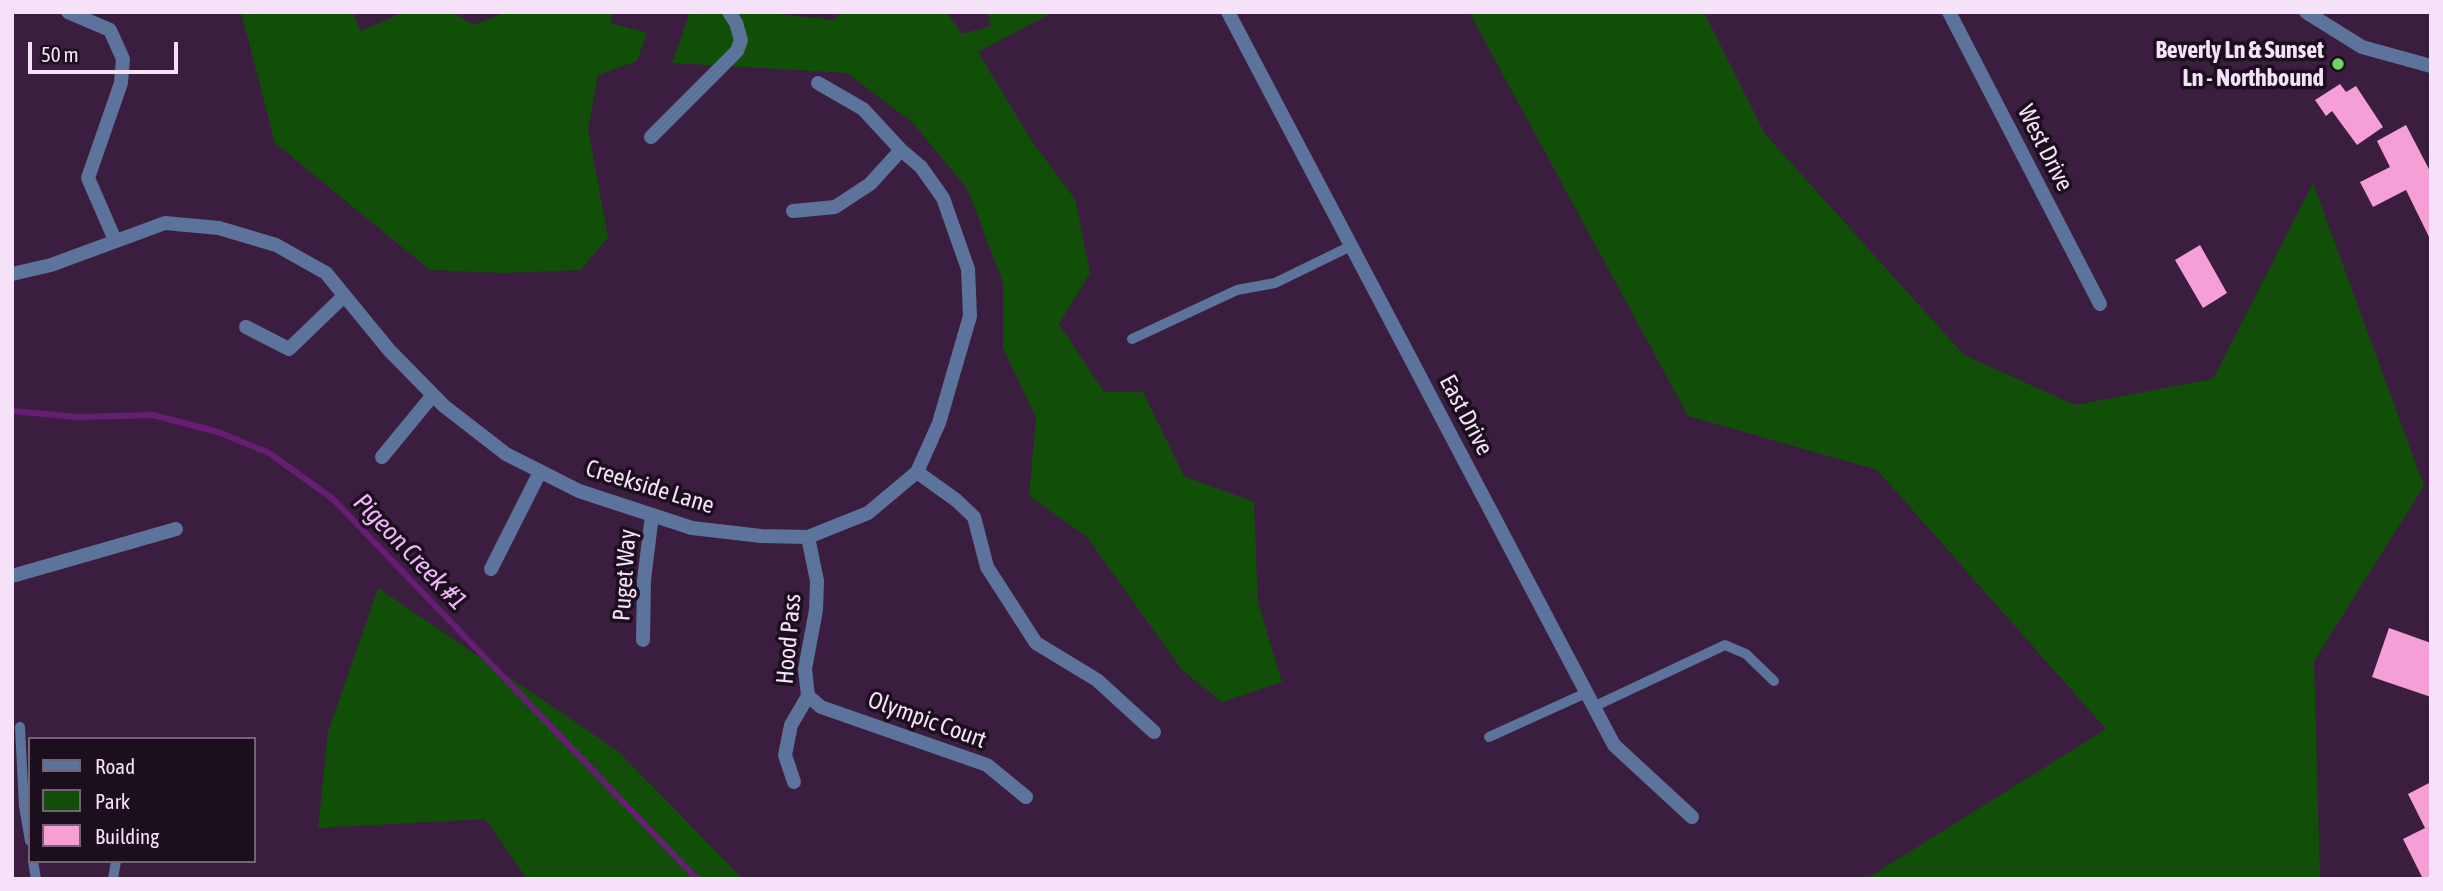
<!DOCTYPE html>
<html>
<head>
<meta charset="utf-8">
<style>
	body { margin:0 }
	#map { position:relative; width:2443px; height:891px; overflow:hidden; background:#3b1d40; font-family:"Asap Condensed",sans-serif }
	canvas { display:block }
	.frame { position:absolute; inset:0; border:14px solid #f5e1f8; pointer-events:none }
	.legend { position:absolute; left:28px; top:737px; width:228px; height:126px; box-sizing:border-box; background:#1b0e1d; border:2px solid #726275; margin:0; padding:9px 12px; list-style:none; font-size:21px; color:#f5e1f8 }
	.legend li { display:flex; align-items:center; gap:14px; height:35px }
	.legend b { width:35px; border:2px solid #726275 }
	.scale { position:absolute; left:28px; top:42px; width:150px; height:32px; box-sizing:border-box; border:4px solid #f5e1f8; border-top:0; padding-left:9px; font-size:21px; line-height:24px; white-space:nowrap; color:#f5e1f8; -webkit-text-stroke:5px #1b0e1d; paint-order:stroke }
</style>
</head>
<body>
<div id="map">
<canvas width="2443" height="891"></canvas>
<div class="frame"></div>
<ul class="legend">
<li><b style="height:9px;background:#5c739b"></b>Road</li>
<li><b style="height:19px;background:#114e08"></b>Park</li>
<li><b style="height:19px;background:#f59fd6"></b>Building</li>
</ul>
<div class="scale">50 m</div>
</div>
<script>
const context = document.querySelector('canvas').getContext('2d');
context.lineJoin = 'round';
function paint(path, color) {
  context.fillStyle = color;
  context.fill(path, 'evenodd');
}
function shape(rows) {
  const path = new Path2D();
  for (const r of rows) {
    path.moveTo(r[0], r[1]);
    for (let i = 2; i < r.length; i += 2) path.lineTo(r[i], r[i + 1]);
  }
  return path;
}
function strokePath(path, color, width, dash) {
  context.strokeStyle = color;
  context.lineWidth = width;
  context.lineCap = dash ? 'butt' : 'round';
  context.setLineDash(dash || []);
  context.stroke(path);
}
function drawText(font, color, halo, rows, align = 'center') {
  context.font = font + ' "Asap Condensed",sans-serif';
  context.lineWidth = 7;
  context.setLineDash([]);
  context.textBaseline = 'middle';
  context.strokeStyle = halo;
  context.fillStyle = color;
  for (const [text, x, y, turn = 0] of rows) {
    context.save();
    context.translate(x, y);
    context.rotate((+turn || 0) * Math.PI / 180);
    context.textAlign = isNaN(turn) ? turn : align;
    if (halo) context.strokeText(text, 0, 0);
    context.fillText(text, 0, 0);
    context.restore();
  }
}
const green = shape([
	[241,12,353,12,360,31,404,12,453,12,473,25,499,15,498,12,611,12,611,23,647,33,637,61,598,75,588,129,608,237,581,270,504,273,430,270,275,143],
	[690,12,760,12,834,20,841,12,946,12,962,34,991,26,988,12,1054,12,978,52,1031,140,1075,199,1090,273,1059,324,1104,392,1143,392,1184,476,1254,502,1258,602,1282,682,1222,702,1182,670,1086,536,1029,496,1036,418,1003,348,1003,283,968,190,913,123,847,73,672,63],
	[1469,12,1704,12,1765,134,1964,355,2075,405,2213,379,2313,183,2424,486,2314,661,2320,879,1866,879,2106,729,1877,470,1688,416],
	[378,588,618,751,743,879,527,879,485,819,318,828,328,732]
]);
const stream = shape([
	[12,411,78,417,153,415,218,432,269,453,333,499,697,879]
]);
const building = shape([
	[2340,84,2346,92,2356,86,2383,127,2357,145,2332,111,2326,116,2315,100],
	[2406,125,2431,173,2431,241,2406,190,2373,207,2360,182,2390,167,2377,141],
	[2200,245,2227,293,2203,308,2175,260],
	[2389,628,2431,643,2431,697,2372,677],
	[2431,782,2431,879,2423,879,2403,839,2425,828,2408,794]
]);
const service = shape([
	[1132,339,1237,290,1275,283,1351,246],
	[1593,707,1725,645,1746,654,1774,681],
	[20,727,24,807,30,841],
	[1489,737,1586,693],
	[33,861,36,879],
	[113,879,116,861]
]);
const minor = shape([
	[68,12,110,30,123,59,121,83,88,178,115,240],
	[1228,12,1614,745,1692,817],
	[1949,12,2100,304],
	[818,83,863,109,901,150],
	[651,137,737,51,741,40,736,23,729,12],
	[12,274,51,265,165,223,219,228,276,245,326,273,389,350,444,406,506,454,579,491,692,528,761,536,808,537,868,513,917,472,939,423,970,316,968,269,943,198,921,167,901,150,870,184,835,207,793,211],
	[246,327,289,349,344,296],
	[382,457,433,395],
	[917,472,956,500,974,517,987,567,1036,643,1097,680,1154,732],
	[491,569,540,472],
	[12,576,176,529],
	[643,640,644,580,652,515],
	[808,696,821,707,987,765,1026,797],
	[794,782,785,755,791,725,808,696,805,669,816,610,817,581,808,537]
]);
const tertiary = shape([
	[2306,12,2362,47,2431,66]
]);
const markers = [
	[2338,64,7,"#6ed361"]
];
const poiNames = [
	["Beverly Ln & Sunset",2324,50],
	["Ln - Northbound",2324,78]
];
const streetNames = [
	["West Drive",2045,148,63],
	["East Drive",1466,415,62],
	["Creekside Lane",650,487,17],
	["Puget Way",625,575,-86],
	["Hood Pass",789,639,-85],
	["Olympic Court",927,720,20]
];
const waterNames = [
	["Pigeon Creek #1",410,552,46]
];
paint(green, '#114e08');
strokePath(stream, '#681d75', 6);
paint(building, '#f59fd6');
strokePath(service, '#5c739b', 10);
strokePath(minor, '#5c739b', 14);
strokePath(tertiary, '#5c739b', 14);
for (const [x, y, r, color] of markers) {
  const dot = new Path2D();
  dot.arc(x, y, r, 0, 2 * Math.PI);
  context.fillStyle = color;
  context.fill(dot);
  strokePath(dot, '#1b0e1d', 2.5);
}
drawText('bold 24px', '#f5e1f8', '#1b0e1d', poiNames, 'right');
drawText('24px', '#f5e1f8', '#1b0e1d', streetNames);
drawText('italic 26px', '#efb6f9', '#1b0e1d', waterNames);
</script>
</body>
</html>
